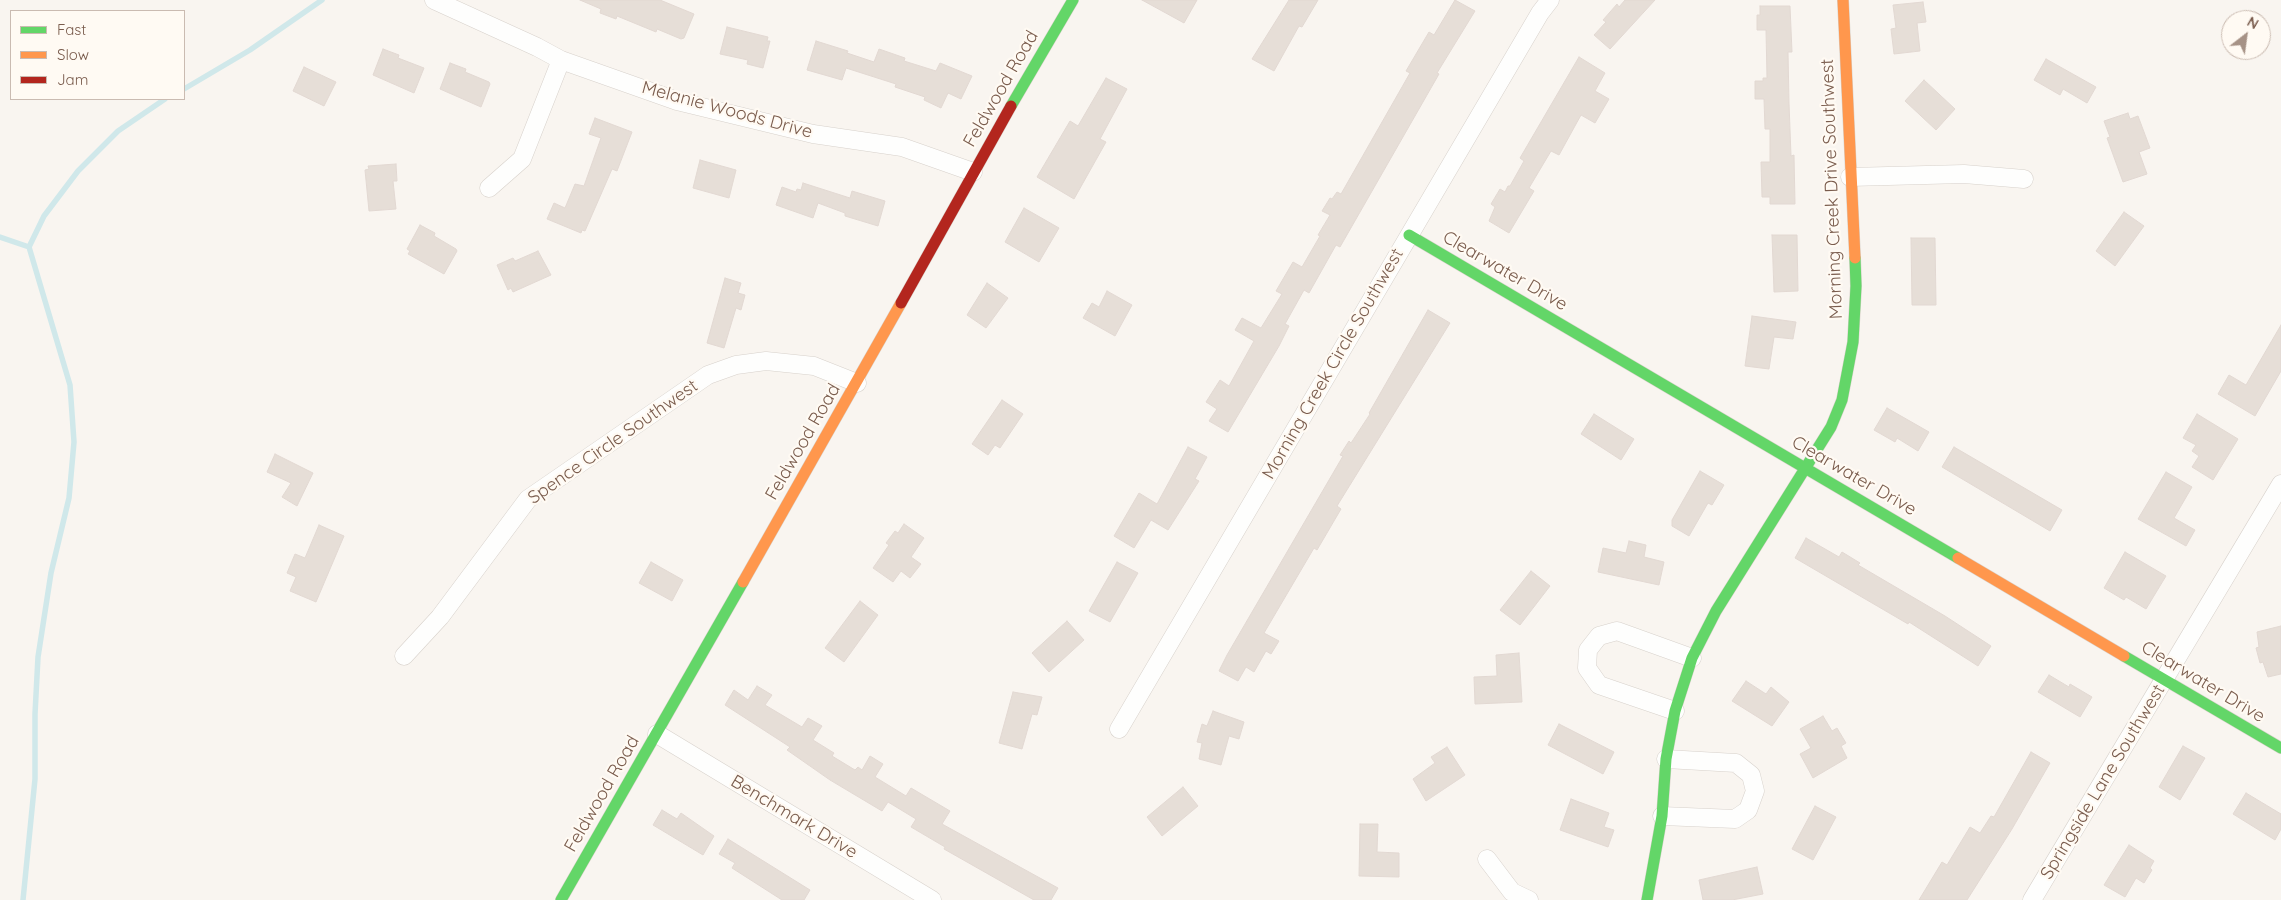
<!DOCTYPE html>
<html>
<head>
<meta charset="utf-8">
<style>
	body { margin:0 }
	#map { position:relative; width:2281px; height:900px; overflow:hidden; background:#f9f5f0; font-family:Quicksand,sans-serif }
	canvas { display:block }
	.legend { position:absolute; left:10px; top:10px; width:175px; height:90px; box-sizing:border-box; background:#fffaf3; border:1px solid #cabbb1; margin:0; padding:6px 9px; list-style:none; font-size:15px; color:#7a5c4d }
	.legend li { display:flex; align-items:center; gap:10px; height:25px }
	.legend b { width:25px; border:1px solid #cabbb1 }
	.north { position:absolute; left:2221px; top:10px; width:50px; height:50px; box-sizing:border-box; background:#fffaf3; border:1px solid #cabbb1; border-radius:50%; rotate:30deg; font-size:14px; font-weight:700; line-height:20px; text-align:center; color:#7a5c4d }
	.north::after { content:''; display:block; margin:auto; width:18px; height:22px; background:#a69286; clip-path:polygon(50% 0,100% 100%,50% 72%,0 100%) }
</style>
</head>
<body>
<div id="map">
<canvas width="2281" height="900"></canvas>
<ul class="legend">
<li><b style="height:6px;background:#63d668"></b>Fast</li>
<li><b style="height:6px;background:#ff974d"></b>Slow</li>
<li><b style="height:6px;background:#b3261e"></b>Jam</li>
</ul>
<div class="north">N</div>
</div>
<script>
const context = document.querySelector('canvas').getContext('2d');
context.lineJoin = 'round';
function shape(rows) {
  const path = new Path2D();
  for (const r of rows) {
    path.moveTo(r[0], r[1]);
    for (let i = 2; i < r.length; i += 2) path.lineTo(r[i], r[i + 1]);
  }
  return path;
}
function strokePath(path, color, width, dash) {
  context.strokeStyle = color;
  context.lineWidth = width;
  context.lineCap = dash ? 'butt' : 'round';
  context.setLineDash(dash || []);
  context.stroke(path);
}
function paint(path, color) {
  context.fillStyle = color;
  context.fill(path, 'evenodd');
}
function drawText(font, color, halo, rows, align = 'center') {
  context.font = font + ' Quicksand,sans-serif';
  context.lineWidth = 4.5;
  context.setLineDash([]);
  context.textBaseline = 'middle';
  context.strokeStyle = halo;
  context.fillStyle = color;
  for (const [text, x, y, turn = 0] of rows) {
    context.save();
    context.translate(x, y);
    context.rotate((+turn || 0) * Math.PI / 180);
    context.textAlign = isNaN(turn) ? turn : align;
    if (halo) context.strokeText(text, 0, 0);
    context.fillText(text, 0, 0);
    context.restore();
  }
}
const stream = shape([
	[184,89,250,50,322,0],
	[0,237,29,247],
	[23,900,35,779,35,714,38,657,51,573,69,498,74,442,70,385,29,247,44,216,78,171,118,131,165,99]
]);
const building = shape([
	[580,0,660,0,694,14,684,38,681,39,657,29,656,32,617,16,616,19,600,13,601,9,580,0],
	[1142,0,1197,0,1184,23,1142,0],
	[1289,0,1318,0,1302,27,1299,26,1274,71,1252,59,1289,0],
	[1455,0,1475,11,1437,73,1439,74,1340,247,1336,245,1309,293,1304,290,1285,324,1289,326,1279,346,1228,432,1209,421,1217,409,1206,402,1220,380,1229,386,1254,341,1235,330,1242,318,1261,328,1282,294,1276,291,1293,262,1302,267,1320,236,1318,235,1330,215,1322,211,1330,198,1332,199,1337,192,1341,194,1410,73,1406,71,1429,32,1434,35,1455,0],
	[1625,0,1655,0,1610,49,1594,35,1606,22,1603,20,1617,4,1619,7,1625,0],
	[1923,2,1926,22,1917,23,1920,51,1894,54,1891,29,1896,28,1893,5,1923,2],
	[1760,6,1790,6,1792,52,1788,52,1789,103,1791,156,1794,155,1795,204,1770,204,1770,197,1762,197,1761,162,1770,162,1770,129,1765,129,1764,99,1755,99,1755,81,1763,81,1763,78,1767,78,1766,30,1757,30,1757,15,1760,15,1760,6],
	[727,27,768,37,767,41,770,41,763,68,747,64,748,60,720,54,727,27],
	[816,41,848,51,847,53,874,62,879,49,905,58,904,61,936,71,940,63,972,76,961,99,948,93,941,108,924,100,925,97,895,87,896,84,846,68,842,80,807,70,816,41],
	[383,49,399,55,398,58,424,68,414,93,373,75,383,49],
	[1579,57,1605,73,1595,91,1609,99,1595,123,1581,115,1559,155,1551,151,1529,188,1534,191,1509,233,1489,221,1495,207,1491,204,1500,189,1505,192,1508,186,1510,186,1524,161,1520,158,1579,57],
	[2046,59,2096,87,2087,103,2063,89,2060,95,2034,80,2046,59],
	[450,63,466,69,465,72,489,82,490,84,481,107,440,89,450,63],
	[304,67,336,82,324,106,293,91,304,67],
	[1106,78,1127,89,1100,139,1106,142,1074,199,1037,177,1070,121,1078,126,1106,78],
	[1924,80,1955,109,1936,130,1905,101,1924,80],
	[2128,113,2130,119,2138,116,2150,148,2139,152,2147,174,2123,182,2107,138,2110,137,2104,121,2128,113],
	[595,118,632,132,617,171,612,169,585,231,582,230,581,233,547,219,554,203,565,208,575,184,584,186,601,138,589,134,595,118],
	[700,160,736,170,729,198,693,188,700,160],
	[396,164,397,181,393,181,396,209,369,211,365,170,369,169,368,166,396,164],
	[803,183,850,198,852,191,885,201,878,226,845,216,845,213,818,203,813,218,776,205,782,187,796,192,797,189,801,190,803,183],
	[1024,208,1059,228,1039,262,1005,242,1024,208],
	[2124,212,2144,226,2115,266,2096,251,2124,212],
	[420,225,435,233,434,236,456,249,457,251,444,274,408,254,410,251,407,249,420,225],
	[1772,235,1797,235,1798,291,1774,292,1772,235],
	[1911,238,1935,238,1936,305,1912,305,1911,238],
	[538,251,551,275,513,292,511,288,508,290,497,265,513,258,515,261,538,251],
	[725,278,741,283,738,293,745,295,741,310,736,308,724,348,707,343,725,278],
	[987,283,1008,298,986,328,967,315,987,283],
	[1107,291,1132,305,1115,336,1083,318,1092,303,1099,307,1107,291],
	[1428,310,1450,323,1337,506,1341,509,1317,550,1314,548,1264,633,1279,641,1271,654,1266,651,1254,672,1246,667,1238,681,1219,671,1227,655,1343,456,1340,455,1349,441,1351,443,1370,414,1369,413,1428,310],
	[1752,316,1796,322,1793,339,1774,337,1769,369,1745,366,1752,316],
	[2281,325,2281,371,2255,416,2218,394,2229,375,2246,385,2281,325],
	[1002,400,1023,414,1000,448,995,445,988,455,972,444,1002,400],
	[1887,408,1929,432,1918,451,1897,438,1895,442,1874,430,1887,408],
	[1594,414,1634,439,1621,460,1581,434,1594,414],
	[2197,414,2238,439,2213,480,2192,467,2199,456,2192,451,2196,445,2183,438,2197,414],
	[1188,447,1207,457,1195,479,1199,481,1168,530,1151,520,1134,548,1114,536,1139,493,1157,504,1188,447],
	[1954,447,2062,510,2050,531,1942,467,1954,447],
	[275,454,313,473,297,506,282,497,291,483,267,472,275,454],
	[1700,471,1724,485,1712,505,1708,503,1689,536,1672,526,1672,520,1700,471],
	[2166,472,2192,487,2174,518,2195,530,2186,546,2138,519,2166,472],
	[904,524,924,538,911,557,921,564,910,578,901,571,893,582,873,568,889,545,886,543,895,531,898,533,904,524],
	[319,525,344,536,316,602,290,591,296,577,287,573,295,554,305,558,319,525],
	[1806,538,1839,557,1842,552,1860,563,1858,565,1945,616,1991,646,1978,666,1909,622,1908,624,1795,558,1806,538],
	[1629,541,1646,545,1644,557,1664,562,1659,585,1598,572,1603,548,1626,553,1629,541],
	[2125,552,2166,576,2146,609,2126,597,2124,600,2104,588,2125,552],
	[651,562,683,580,672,601,639,583,651,562],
	[1117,562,1138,573,1110,622,1089,611,1117,562],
	[1531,571,1550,586,1520,625,1500,610,1531,571],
	[860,601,878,615,844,662,825,648,860,601],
	[1067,621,1084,640,1049,672,1032,653,1067,621],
	[2281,626,2281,674,2268,677,2263,662,2260,663,2256,648,2259,647,2257,632,2281,626],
	[1519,653,1522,702,1475,704,1474,677,1497,676,1496,655,1519,653],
	[2049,675,2069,687,2070,684,2092,697,2080,717,2038,692,2049,675],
	[1746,681,1766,694,1771,687,1789,702,1772,726,1732,701,1746,681],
	[757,686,772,695,765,705,802,727,808,718,822,726,813,740,834,753,832,756,855,770,858,767,862,770,870,756,883,764,875,777,906,796,911,788,950,811,942,824,1058,888,1051,900,1034,900,944,849,945,847,911,827,916,819,888,802,882,811,830,780,787,750,790,747,725,705,734,690,748,700,757,686],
	[1013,692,1042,697,1037,715,1032,714,1022,749,999,743,1013,692],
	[1213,711,1244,722,1239,739,1229,736,1221,765,1199,759,1202,743,1197,742,1202,724,1207,726,1213,711],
	[1823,716,1832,731,1837,728,1846,743,1841,746,1847,758,1813,778,1800,754,1811,748,1800,729,1823,716],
	[1559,724,1614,752,1603,774,1548,745,1559,724],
	[2183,746,2205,758,2180,800,2159,787,2183,746],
	[1447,747,1465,775,1426,801,1413,779,1435,763,1431,757,1447,747],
	[2031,752,2050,763,2012,829,1967,900,1919,900,1942,862,1947,865,1970,827,1980,833,1991,816,1994,817,2031,752],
	[1183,787,1198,806,1162,836,1147,817,1183,787],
	[2246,793,2281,814,2281,829,2275,840,2233,814,2246,793],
	[1571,799,1609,813,1604,827,1614,830,1608,847,1560,830,1571,799],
	[1815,806,1836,817,1813,860,1792,849,1815,806],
	[662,810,677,819,681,813,714,836,703,855,653,825,662,810],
	[1360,824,1378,824,1377,852,1399,853,1399,877,1359,876,1360,824],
	[728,839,810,890,804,900,782,900,732,868,735,863,719,854,728,839],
	[2129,845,2154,861,2150,868,2152,870,2144,883,2136,878,2125,897,2104,885,2129,845],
	[1757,867,1763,894,1732,900,1703,900,1699,880,1757,867]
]);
const street = shape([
	[434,0,537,47,561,60,677,101,813,134,902,147,973,172],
	[1850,177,1964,174,2024,179],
	[489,188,522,159,561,60],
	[404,656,440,617,528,499,708,375,736,365,766,361,814,366,857,383],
	[1675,711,1599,685,1587,668,1588,650,1599,636,1617,631,1692,658],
	[1119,729,1540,13,1550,0],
	[657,734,932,900],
	[1662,816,1735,819,1748,810,1755,791,1751,775,1736,763,1666,759],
	[1487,859,1512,892,1529,900],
	[2032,900,2281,484]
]);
const fast = shape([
	[1011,106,1073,0],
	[1409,235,1958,558],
	[2124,656,2281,748],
	[561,900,743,582],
	[1647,900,1662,816,1666,759,1675,711,1692,658,1716,611,1831,427,1842,400,1853,342,1856,286,1855,258]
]);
const slow = shape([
	[1843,0,1855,258],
	[1958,558,2124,656],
	[743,582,901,303]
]);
const jam = shape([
	[901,303,1011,106]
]);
const streetNames = [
	["Feldwood Road",1001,89,-60],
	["Melanie Woods Drive",727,110,15],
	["Morning Creek Drive Southwest",1832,189,-92],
	["Clearwater Drive",1505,271,30],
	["Morning Creek Circle Southwest",1333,364,-60],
	["Spence Circle Southwest",613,442,-35],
	["Feldwood Road",803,442,-60],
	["Clearwater Drive",1854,476,30],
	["Clearwater Drive",2203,682,31],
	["Springside Lane Southwest",2103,782,-59],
	["Feldwood Road",602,794,-60],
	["Benchmark Drive",794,817,31]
];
strokePath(stream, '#d0e8ea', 5.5);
paint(building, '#e6ded7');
strokePath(building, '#e2d8d2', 1);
strokePath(street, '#d7d1cb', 19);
strokePath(fast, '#d9d2cb', 12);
strokePath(slow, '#d9d2cb', 12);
strokePath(jam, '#d9d2cb', 12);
strokePath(street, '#fefefd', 18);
strokePath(fast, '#63d668', 11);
strokePath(slow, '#ff974d', 11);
strokePath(jam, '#b3261e', 11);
drawText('18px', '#7a5c4d', '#fffaf3', streetNames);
</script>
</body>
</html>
